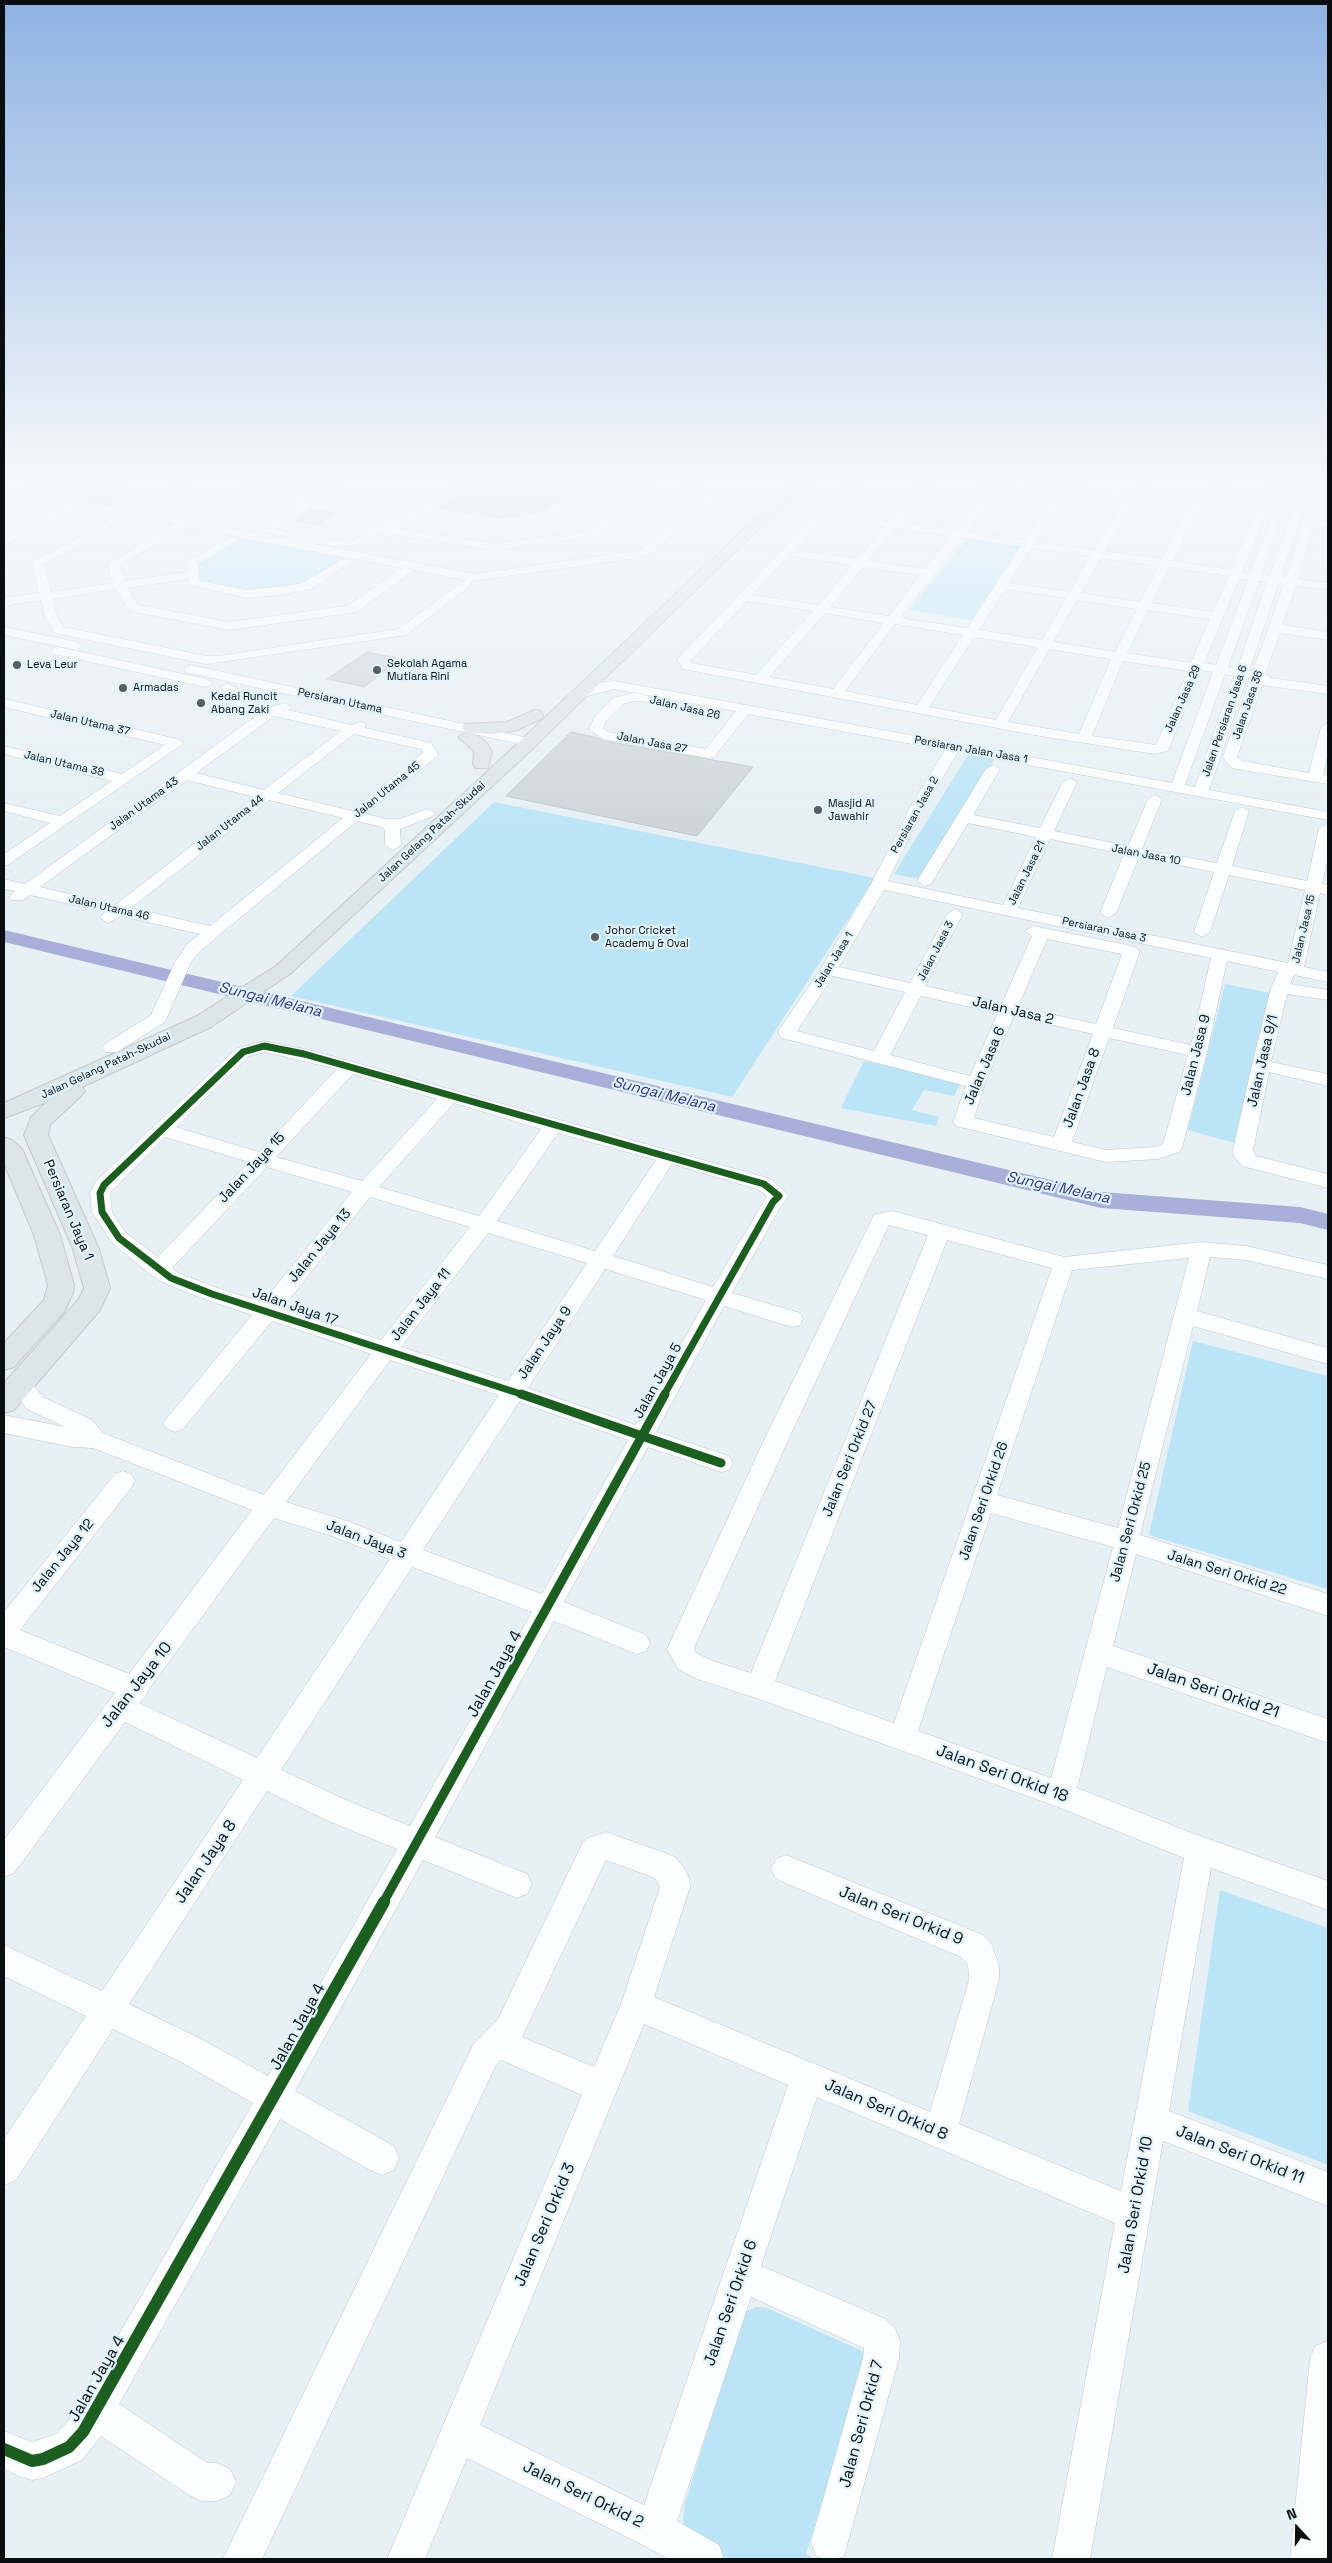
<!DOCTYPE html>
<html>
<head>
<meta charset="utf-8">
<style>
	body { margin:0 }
	#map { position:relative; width:1332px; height:2563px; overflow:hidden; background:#e6f0f5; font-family:"Space Grotesk",sans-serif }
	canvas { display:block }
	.frame { position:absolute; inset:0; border:5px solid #090f11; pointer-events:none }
	.north { position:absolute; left:1272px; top:2503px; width:50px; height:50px; -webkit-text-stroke:4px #e0f3fb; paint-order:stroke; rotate:339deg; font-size:14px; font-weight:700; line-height:20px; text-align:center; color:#090f11 }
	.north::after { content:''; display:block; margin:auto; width:18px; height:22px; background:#090f11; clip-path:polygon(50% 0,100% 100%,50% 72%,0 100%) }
</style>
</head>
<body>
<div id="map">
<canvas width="1332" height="2563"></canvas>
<div class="frame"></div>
<div class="north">N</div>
</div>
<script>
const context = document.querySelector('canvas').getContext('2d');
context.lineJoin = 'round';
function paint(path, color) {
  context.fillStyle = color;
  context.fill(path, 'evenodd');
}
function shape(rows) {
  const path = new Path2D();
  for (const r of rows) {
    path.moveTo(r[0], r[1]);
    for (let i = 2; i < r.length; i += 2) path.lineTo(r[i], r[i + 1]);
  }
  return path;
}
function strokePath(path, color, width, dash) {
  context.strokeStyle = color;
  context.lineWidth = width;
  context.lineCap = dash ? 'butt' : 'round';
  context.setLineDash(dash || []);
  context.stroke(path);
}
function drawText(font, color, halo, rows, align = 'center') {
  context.font = font + ' "Space Grotesk",sans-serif';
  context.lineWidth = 4.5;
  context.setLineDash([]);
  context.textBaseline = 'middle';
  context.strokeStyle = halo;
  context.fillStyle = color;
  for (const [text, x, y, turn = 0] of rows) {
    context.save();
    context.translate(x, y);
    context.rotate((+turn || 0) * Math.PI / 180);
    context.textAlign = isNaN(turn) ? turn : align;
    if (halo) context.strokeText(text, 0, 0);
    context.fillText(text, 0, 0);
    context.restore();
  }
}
const green = shape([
	[69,477,105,477,113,506,44,493,43,491],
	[250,477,327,477,308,487],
	[485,477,512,477,551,482,567,498,544,514,495,521,436,509],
	[970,536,1031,545,976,621,909,610],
	[241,538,348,556,305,585,250,593,201,583,194,564],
	[969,753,996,757,919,879,894,874],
	[494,802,875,878,732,1097,291,996],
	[1225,984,1270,993,1234,1143,1188,1130],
	[864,1061,961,1082,954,1096,924,1090,912,1110,939,1117,936,1126,841,1108],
	[1193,1341,1328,1376,1328,1589,1149,1535],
	[1220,1890,1328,1928,1328,2165,1188,2111],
	[756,2307,767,2308,862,2351,865,2358,864,2366,806,2554,814,2559,729,2559,695,2541,685,2532,683,2520,685,2503,745,2312]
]);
const river = shape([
	[4,930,1101,1192,1300,1207,1328,1214,1328,1230,1300,1223,1101,1208,4,942,4,930]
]);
const building = shape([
	[311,510,335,514,317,525,295,520,311,510],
	[367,652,400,659,364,687,327,679,367,652],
	[571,732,598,738,604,741,753,767,697,836,506,796,571,732]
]);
const minor = shape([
	[49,477,62,477,35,492,120,508,117,505,108,477,118,477,127,505,122,508,475,574,642,550,703,500,681,477,692,477,712,496,713,501,650,554,630,559,471,581,471,585,406,635,206,664,55,633,45,617,41,600,4,606,4,598,39,593,32,563,34,561,116,517,124,517,125,519,44,564,51,592,113,583,108,565,110,563,174,524,80,507,4,545,4,538,68,504,22,497,17,494,49,477],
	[185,527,402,568,347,606,229,622,138,605,127,588,188,579,191,585,246,598,279,595,311,589,351,562,349,560,341,560,303,583,279,587,246,590,200,581,197,565,236,541,236,537,232,536,187,562,187,572,125,581,120,566,185,527],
	[414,570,466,580,398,629,218,656,206,656,63,627,57,617,53,599,116,589,130,611,229,630,357,612,414,570],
	[171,477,181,477,192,493,277,509,282,512,277,515,184,498,171,477],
	[237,477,312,488,331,477,343,477,305,501,403,518,469,477,481,477,435,508,501,519,545,512,564,497,548,484,524,479,523,477,551,478,564,487,615,480,613,477,662,477,657,480,630,484,644,499,596,536,495,550,393,535,386,537,382,536,382,532,360,545,332,546,328,545,328,541,354,540,384,521,311,508,276,529,292,533,292,537,263,532,263,528,299,506,289,508,284,505,303,493,244,483,237,477],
	[620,485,633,499,589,531,495,544,401,529,427,513,501,525,548,518,565,509,574,499,575,497,571,492,620,485],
	[857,477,868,477,832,513,890,521,927,477,937,477,900,522,956,530,995,482,973,479,972,477,1002,477,1129,494,1133,493,1138,495,1260,512,1265,515,1242,572,1250,573,1278,503,1219,494,1214,489,1220,477,1230,477,1226,489,1328,503,1328,509,1304,506,1281,577,1286,578,1303,524,1328,521,1328,527,1312,529,1298,579,1328,583,1328,589,1296,586,1282,625,1328,632,1328,640,1280,633,1265,674,1271,678,1328,686,1328,694,1262,685,1237,757,1242,761,1309,773,1321,727,1328,723,1328,753,1323,775,1328,776,1328,784,1237,769,1232,768,1225,760,1223,757,1249,683,1249,678,1247,678,1209,790,1328,812,1328,820,958,752,922,811,888,881,1003,905,1036,837,968,823,931,884,925,886,917,881,986,769,993,765,1000,769,973,815,1040,828,1063,782,1070,778,1077,782,1054,831,1128,846,1148,799,1155,795,1162,799,1142,849,1217,863,1235,811,1242,807,1249,811,1232,866,1307,881,1319,829,1322,826,1328,825,1328,858,1322,884,1328,885,1328,895,1320,893,1304,967,1328,972,1328,982,1294,975,1290,984,1328,990,1328,1000,1287,994,1271,1062,1328,1074,1328,1086,1269,1072,1253,1150,1256,1156,1328,1174,1328,1188,1242,1166,1234,1156,1233,1150,1252,1065,1271,988,1278,972,1227,961,1207,1052,1182,1148,1179,1152,1158,1159,1106,1162,956,1126,953,1122,966,1086,782,1038,779,1034,779,1030,820,970,871,884,908,811,945,750,748,714,714,757,709,758,604,739,589,729,594,718,613,698,634,693,646,695,653,699,651,702,634,701,623,704,605,722,603,728,608,732,706,749,736,711,614,689,576,699,569,695,571,692,597,683,614,681,1172,783,1213,672,1201,670,1169,748,1167,751,1155,754,1040,736,683,669,678,660,679,657,782,550,857,477],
	[1004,484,1058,491,1025,540,967,532,1004,484],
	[1067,492,1125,500,1094,550,1036,542,1067,492],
	[1135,501,1188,509,1162,559,1104,551,1135,501],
	[1285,503,1295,505,1270,576,1261,575,1285,503],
	[1198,510,1254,517,1231,570,1173,561,1198,510],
	[827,518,885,527,858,559,795,550,827,518],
	[895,528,951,536,925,569,868,561,895,528],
	[962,538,1021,546,967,628,900,618,962,538],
	[1032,548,1090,556,1070,592,1009,583,1032,548],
	[789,556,852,565,819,605,752,595,789,556],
	[1101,558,1159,566,1140,602,1081,593,1101,558],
	[863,567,920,575,889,616,830,607,863,567],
	[1169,567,1229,576,1213,612,1151,603,1169,567],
	[1239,579,1248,580,1216,665,1204,663,1239,579],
	[1259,581,1267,582,1237,669,1228,667,1259,581],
	[1278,584,1284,584,1253,671,1249,671,1278,584],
	[1005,589,1066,598,1042,640,979,630,1005,589],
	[1077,600,1137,609,1115,652,1053,642,1077,600],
	[747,601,813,611,756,675,692,663,691,660,747,601],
	[1148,610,1210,619,1191,663,1127,653,1148,610],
	[825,613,884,623,833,689,769,677,825,613],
	[895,624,963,635,917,705,845,691,895,624],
	[974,637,1038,647,996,720,929,707,974,637],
	[1049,649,1111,659,1079,734,1008,722,1049,649],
	[1123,661,1188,671,1156,745,1092,736,1123,661],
	[1225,674,1234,676,1195,787,1185,785,1225,674],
	[1050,839,1124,854,1100,913,1108,918,1116,913,1139,857,1214,872,1194,932,1202,937,1210,932,1229,875,1305,890,1288,963,1018,908,1050,839],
	[884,890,1211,958,1191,1045,1113,1028,1140,951,1132,946,1033,926,1025,931,1032,936,1002,1003,925,986,963,914,955,909,947,914,910,983,839,967,884,890],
	[1047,939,1122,954,1096,1024,1018,1007,1047,939],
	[833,976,905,992,874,1051,797,1031,833,976],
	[921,996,998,1013,970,1076,890,1055,921,996],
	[1014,1016,1093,1034,1054,1137,974,1118,985,1083,1014,1016],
	[1109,1038,1188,1055,1163,1144,1156,1147,1106,1150,1072,1142,1109,1038],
	[1139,477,1149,477,1145,484,1141,485,1136,482,1139,477],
	[1263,477,1292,477,1328,481,1328,487,1268,480,1263,477],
	[28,502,46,504,51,507,46,510,29,508,4,516,4,510,28,502],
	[4,627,77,642,83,646,77,650,4,635,4,627],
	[58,647,206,679,213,683,206,687,54,654,52,651,54,648,58,647],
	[190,665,529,738,536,742,529,746,185,672,184,669,190,665],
	[227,683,247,694,243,706,238,707,231,703,233,696,220,687,227,683],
	[4,699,177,739,184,743,9,864,4,866,4,854,50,823,4,811,4,803,60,816,112,781,4,754,4,746,122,774,165,745,4,707,4,699],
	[285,703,292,707,288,710,351,725,360,722,365,723,365,728,431,743,438,754,436,757,366,814,387,819,399,819,428,809,435,813,433,816,400,829,401,845,393,850,385,845,385,830,382,827,357,821,200,951,191,962,165,1022,117,1052,105,1052,102,1048,105,1044,151,1015,175,962,188,943,200,934,121,916,108,923,100,918,105,912,30,895,23,900,11,900,9,897,15,891,4,889,4,879,25,884,267,708,285,703],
	[274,716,341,731,264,790,196,773,274,716],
	[354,734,421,749,423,753,352,811,278,793,354,734],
	[187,780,255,797,115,905,40,887,187,780],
	[269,800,343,818,210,926,131,908,269,800],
	[264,1041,310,1050,771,1179,789,1196,781,1206,732,1293,800,1313,803,1319,800,1325,792,1327,724,1306,656,1432,729,1456,733,1463,729,1470,721,1472,648,1447,564,1602,646,1635,650,1643,646,1651,637,1654,554,1621,435,1837,527,1874,532,1884,527,1894,517,1898,423,1860,295,2091,394,2146,399,2158,394,2170,382,2175,370,2170,280,2119,119,2404,207,2463,217,2463,230,2469,236,2482,230,2495,217,2501,202,2501,189,2495,101,2436,82,2460,43,2478,32,2480,21,2477,4,2469,4,2431,32,2442,56,2434,70,2419,253,2103,181,2062,113,2029,16,2180,4,2185,4,2139,86,2016,4,1976,4,1945,102,1991,243,1780,125,1722,14,1873,4,1877,4,1840,115,1693,4,1647,4,1612,115,1474,123,1471,131,1474,135,1481,131,1488,20,1630,129,1674,252,1510,93,1448,72,1447,4,1433,4,1415,65,1427,27,1409,9,1385,12,1379,20,1376,28,1379,43,1397,92,1420,103,1433,264,1495,371,1354,272,1321,183,1429,175,1432,167,1429,163,1423,252,1315,204,1299,164,1283,151,1275,112,1243,92,1212,90,1193,97,1180,237,1048,264,1041],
	[265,1052,337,1069,259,1152,176,1127,249,1056,265,1052],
	[353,1074,437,1099,362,1181,276,1157,353,1074],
	[454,1103,541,1129,479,1216,379,1187,454,1103],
	[558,1133,656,1160,595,1251,497,1221,558,1133],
	[165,1137,249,1162,158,1257,126,1233,112,1212,110,1193,165,1137],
	[672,1164,757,1189,767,1196,713,1287,613,1256,672,1164],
	[267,1167,352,1192,263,1302,220,1289,178,1273,172,1268,267,1167],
	[370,1197,470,1227,381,1340,282,1309,370,1197],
	[488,1233,587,1263,508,1381,401,1347,488,1233],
	[605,1269,706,1300,636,1425,528,1388,605,1269],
	[390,1360,499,1395,401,1542,347,1521,286,1502,390,1360],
	[519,1402,628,1440,542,1594,423,1550,519,1402],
	[274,1518,332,1536,390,1559,257,1758,139,1703,145,1697,149,1689,274,1518],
	[412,1567,532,1612,410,1826,346,1800,281,1770,412,1567],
	[267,1791,326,1820,397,1849,268,2076,203,2040,129,2004,267,1791],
	[893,1211,1064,1257,1202,1242,1246,1246,1328,1265,1328,1279,1246,1260,1210,1257,1197,1311,1328,1348,1328,1364,1193,1326,1140,1535,1328,1594,1328,1616,1136,1554,1113,1646,1328,1719,1328,1743,1107,1667,1077,1788,1200,1836,1328,1881,1328,1910,1211,1868,1169,2111,1328,2172,1328,2206,1163,2141,1090,2559,1052,2559,1115,2223,817,2097,761,2266,886,2319,895,2328,900,2341,899,2358,844,2556,835,2559,825,2559,816,2556,811,2542,863,2358,864,2348,751,2297,677,2521,719,2545,724,2559,668,2559,641,2544,467,2458,425,2559,387,2559,582,2095,501,2060,496,2065,262,2559,223,2559,474,2043,498,2019,583,1842,588,1838,606,1832,665,1853,675,1857,684,1868,689,1878,690,1887,654,1997,930,2112,969,1980,968,1964,961,1957,776,1879,771,1869,776,1859,786,1855,983,1935,991,1943,999,1965,999,1980,959,2124,1121,2191,1184,1858,1058,1807,759,1699,697,1679,678,1669,667,1649,766,1436,872,1219,875,1214,893,1211],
	[889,1225,928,1235,751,1673,713,1661,696,1653,694,1648,790,1436,889,1225],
	[947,1240,1052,1268,894,1723,775,1681,947,1240],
	[1189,1258,1118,1528,997,1495,1072,1270,1189,1258],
	[991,1513,1113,1547,1051,1778,918,1731,991,1513],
	[606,1860,655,1878,660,1887,621,2004,594,2067,522,2037,606,1860],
	[644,2024,788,2085,644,2505,480,2425,644,2024],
	[1328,2341,1328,2559,1290,2559,1310,2359,1315,2346,1328,2341]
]);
const major = shape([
	[799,477,812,477,528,753,290,974,211,1027,82,1087,85,1091,81,1096,50,1125,48,1135,99,1249,110,1288,100,1310,14,1410,4,1413,4,1383,79,1299,84,1288,73,1249,24,1135,31,1117,47,1102,4,1118,4,1103,195,1017,276,966,516,745,799,477],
	[535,710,541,711,543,715,541,719,517,730,494,734,472,733,485,741,492,751,488,768,476,768,473,764,474,751,458,737,466,732,462,728,464,724,507,722,535,710],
	[4,1137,12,1140,22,1149,60,1235,74,1285,73,1293,64,1312,14,1367,4,1370,4,1343,44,1300,48,1285,34,1235,4,1163,4,1137]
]);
const cyclewayFar2 = shape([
	[524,1395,212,1294,171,1278,119,1238,102,1212,100,1193,104,1185,243,1052,264,1046,304,1054,764,1184,779,1196,773,1202,664,1395]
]);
const cyclewayFar1 = shape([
	[521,1394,642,1436],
	[642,1436,721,1463],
	[642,1436,665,1394],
	[383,1903,642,1436]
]);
const cycleway = shape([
	[4,2449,32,2461,43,2459,69,2447,83,2432,384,1902]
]);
const markers = [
	[17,665,5,"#565e61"],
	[377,670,5,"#565e61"],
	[123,688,5,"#565e61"],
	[201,703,5,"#565e61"],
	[818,810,5,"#565e61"],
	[595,937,5,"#565e61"]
];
const farPoinames = [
	["Sekolah Agama",387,664],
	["Mutiara Rini",387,677],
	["Leva Leur",27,665],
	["Armadas",133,688],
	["Kedai Runcit",211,697],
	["Abang Zaki",211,710],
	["Masjid Al",828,804],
	["Jawahir",828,817],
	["Johor Cricket",605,931],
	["Academy & Oval",605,944]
];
const farStreetnames = [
	["Jalan Jasa 29",1183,699,-66],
	["Persiaran Utama",340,701,12],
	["Jalan Jasa 36",1248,705,-71],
	["Jalan Jasa 26",685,708,13],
	["Jalan Persiaran Jasa 6",1225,721,-71],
	["Jalan Utama 37",90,723,13],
	["Jalan Jasa 27",652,743,11],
	["Persiaran Jalan Jasa 1",971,750,10],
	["Jalan Utama 38",64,764,13],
	["Jalan Utama 45",387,790,-39],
	["Jalan Utama 43",144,804,-36],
	["Persiaran Jasa 2",915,815,-61],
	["Jalan Utama 44",230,823,-38],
	["Jalan Gelang Patah-Skudai",432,832,-43],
	["Jalan Jasa 10",1146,855,11],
	["Jalan Jasa 21",1027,873,-64],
	["Jalan Utama 46",109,908,13],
	["Jalan Jasa 15",1304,929,-77],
	["Persiaran Jasa 3",1104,930,12],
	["Jalan Jasa 3",936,951,-63],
	["Jalan Jasa 1",834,960,-58],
	["Jalan Gelang Patah-Skudai",106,1066,-25]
];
const streetNames = [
	["Jalan Jasa 2",1013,1011,13],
	["Jalan Jasa 9",1196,1055,-76],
	["Jalan Jasa 9/1",1263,1061,-77],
	["Jalan Jasa 6",985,1066,-67],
	["Jalan Jasa 8",1082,1088,-70],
	["Jalan Jaya 15",252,1168,-47],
	["Persiaran Jaya 1",68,1210,67],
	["Jalan Jaya 13",320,1246,-51],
	["Jalan Jaya 11",421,1305,-52],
	["Jalan Jaya 17",295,1307,19],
	["Jalan Jaya 9",545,1343,-56],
	["Jalan Jaya 5",658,1381,-61],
	["Jalan Seri Orkid 27",850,1459,-68],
	["Jalan Seri Orkid 26",984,1501,-71],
	["Jalan Seri Orkid 25",1131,1522,-75],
	["Jalan Jaya 3",366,1540,21],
	["Jalan Jaya 12",63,1556,-51],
	["Jalan Seri Orkid 22",1227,1573,17]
];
const waterNames = [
	["Sungai Melana",270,1000,14],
	["Sungai Melana",664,1095,14],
	["Sungai Melana",1058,1188,12]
];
const nearStreetnames = [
	["Jalan Jaya 4",495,1674,-61],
	["Jalan Jaya 10",137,1685,-52],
	["Jalan Seri Orkid 21",1213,1691,19],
	["Jalan Seri Orkid 18",1002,1774,20],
	["Jalan Jaya 8",206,1862,-56],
	["Jalan Seri Orkid 9",901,1916,22],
	["Jalan Jaya 4",298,2027,-61],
	["Jalan Seri Orkid 8",886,2110,23],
	["Jalan Seri Orkid 11",1240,2155,21],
	["Jalan Seri Orkid 10",1136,2205,-80],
	["Jalan Seri Orkid 3",545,2225,-67],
	["Jalan Seri Orkid 6",731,2303,-71],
	["Jalan Jaya 4",97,2379,-60],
	["Jalan Seri Orkid 7",862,2424,-75],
	["Jalan Seri Orkid 2",583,2495,26]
];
paint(green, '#bbe4f6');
paint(river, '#a8b0d9');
paint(building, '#ced5da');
strokePath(building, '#bdc4c8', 1);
strokePath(minor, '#bec6ca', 1);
strokePath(major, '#c5c9cb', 2);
paint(minor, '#fbfdfe');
paint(major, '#dce5e7');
strokePath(cyclewayFar2, '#1b5e20', 7);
strokePath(cyclewayFar1, '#1b5e20', 9);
strokePath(cycleway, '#1b5e20', 12);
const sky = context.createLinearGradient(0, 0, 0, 836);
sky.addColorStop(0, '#8eb2e2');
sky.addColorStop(0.57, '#f4f8fa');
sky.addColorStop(1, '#f4f8fa00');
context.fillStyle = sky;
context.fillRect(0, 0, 1332, 836);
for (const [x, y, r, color] of markers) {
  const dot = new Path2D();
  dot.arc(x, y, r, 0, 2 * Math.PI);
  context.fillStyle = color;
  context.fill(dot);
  strokePath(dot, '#e0f3fb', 2);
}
drawText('11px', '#090f11', '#e0f3fb', farPoinames, 'left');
drawText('11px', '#090f11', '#e0f3fb', farStreetnames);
drawText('14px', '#090f11', '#e0f3fb', streetNames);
drawText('italic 15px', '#34357a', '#e0f3fb', waterNames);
drawText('16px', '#090f11', '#e0f3fb', nearStreetnames);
</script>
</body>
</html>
